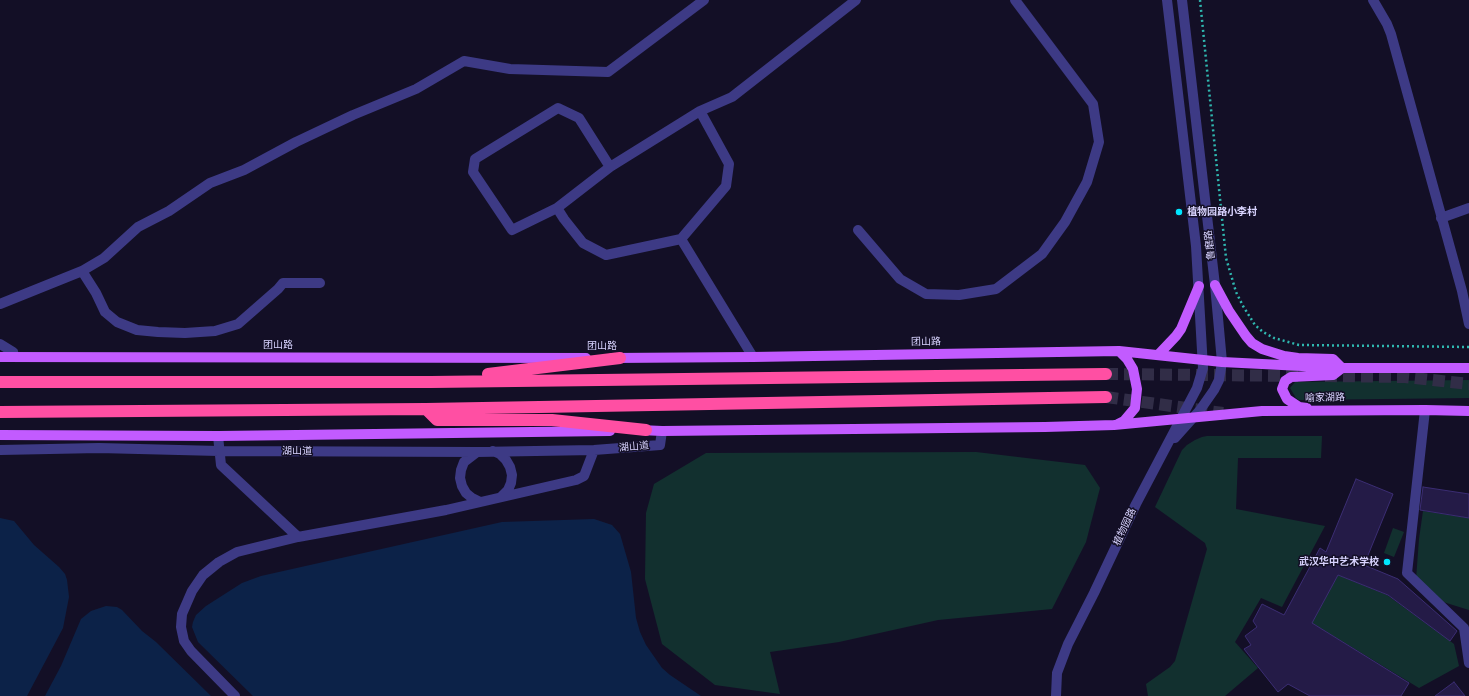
<!DOCTYPE html>
<html>
<head>
<meta charset="utf-8">
<style>
	body { margin:0 }
	canvas { display:block; background:#130f26 }
</style>
</head>
<body>
<canvas width="1469" height="696"></canvas>
<script>
const context = document.querySelector('canvas').getContext('2d');
context.lineJoin = 'round';
function paint(path, color) {
  context.fillStyle = color;
  context.fill(path, 'evenodd');
}
function shape(rows) {
  const path = new Path2D();
  for (const r of rows) {
    path.moveTo(r[0], r[1]);
    for (let i = 2; i < r.length; i += 2) path.lineTo(r[i], r[i + 1]);
  }
  return path;
}
function strokePath(path, color, width, dash) {
  context.strokeStyle = color;
  context.lineWidth = width;
  context.lineCap = dash ? 'butt' : 'round';
  context.setLineDash(dash || []);
  context.stroke(path);
}
function drawText(font, color, halo, rows, align = 'center') {
  context.font = font + ' Manrope,"Noto Sans SC",sans-serif';
  context.lineWidth = 3;
  context.setLineDash([]);
  context.textBaseline = 'middle';
  context.strokeStyle = halo;
  context.fillStyle = color;
  for (const [text, x, y, turn = 0] of rows) {
    context.save();
    context.translate(x, y);
    context.rotate((+turn || 0) * Math.PI / 180);
    context.textAlign = isNaN(turn) ? turn : align;
    if (halo) context.strokeText(text, 0, 0);
    context.fillText(text, 0, 0);
    context.restore();
  }
}
const green = shape([
	[1469,380,1469,398,1299,400,1296,398,1290,388,1295,382],
	[1207,436,1322,436,1321,458,1238,458,1236,509,1325,526,1282,607,1261,598,1235,642,1258,668,1225,696,1148,696,1146,684,1170,667,1175,661,1207,549,1205,543,1155,507,1182,450,1187,445,1195,440,1202,437],
	[976,452,1085,465,1100,488,1086,542,1052,609,938,620,839,642,770,652,780,694,715,685,662,644,645,579,646,513,654,484,706,453],
	[1423,511,1469,518,1469,610,1440,601,1416,580,1419,539],
	[1393,528,1404,532,1394,557,1384,553],
	[1338,575,1387,595,1450,641,1454,644,1459,666,1419,688,1312,623]
]);
const water = shape([
	[0,518,14,521,34,545,59,567,65,574,67,580,69,597,63,628,27,696,0,696],
	[594,519,612,525,620,534,631,572,636,618,640,632,646,645,662,668,670,675,701,696,253,696,198,642,192,627,193,622,196,615,206,606,242,583,261,576,502,522],
	[106,606,117,607,122,610,142,631,156,642,211,696,45,696,61,666,81,619,91,611]
]);
const building = shape([
	[1356,479,1393,494,1364,565,1398,579,1457,631,1450,641,1388,595,1338,575,1312,623,1409,683,1401,696,1310,696,1288,684,1278,692,1244,649,1251,645,1245,636,1257,627,1253,621,1262,604,1284,615,1320,548,1326,552,1356,479],
	[1423,487,1469,494,1469,518,1420,510,1423,487],
	[1454,682,1465,696,1435,696,1454,682]
]);
const highwayTunnel = shape([
	[1106,374,1300,376],
	[1325,376,1405,377,1469,384],
	[1106,397,1223,413]
]);
const path = shape([
	[1200,0,1226,258,1236,292,1243,306,1255,325,1263,332,1274,338,1299,345,1469,347]
]);
const minor = shape([
	[1373,0,1387,24,1391,34,1462,291,1469,324],
	[700,111,732,97,856,0],
	[610,167,700,111,729,164,726,186,681,239],
	[557,208,610,167,579,118,558,108,475,159,473,172,512,230,557,208,564,219,583,243,606,255,681,239,753,357],
	[1441,218,1469,208],
	[858,230,900,279,926,294,959,295,996,289,1042,254,1065,222,1087,182,1099,142,1093,104,1015,0],
	[82,271,96,293,105,312,117,322,137,330,158,332,185,333,215,331,238,324,278,289,283,283,320,283],
	[0,304,82,271,104,258,138,227,169,211,210,183,244,170,296,142,353,115,416,89,464,61,510,69,608,72,704,0],
	[0,344,13,352,11,356],
	[1425,410,1407,573,1464,628,1469,663],
	[218,436,221,465,298,537],
	[1175,438,1200,410,1214,390,1219,380,1222,362,1215,285,1182,0],
	[0,450,99,448,219,451,477,452,594,450,660,445,662,431],
	[493,451,500,454,506,460,510,467,512,475,511,483,508,490,501,497],
	[477,452,464,462,461,470,460,478,462,486,466,493,472,498,480,502],
	[235,696,191,651,184,641,181,627,182,614,192,591,203,575,219,562,237,552,298,537,446,510,576,480,584,476,594,450],
	[1056,696,1057,673,1068,644,1094,593,1136,504,1197,388,1203,368,1196,246,1167,0]
]);
const major = shape([
	[1215,285,1229,311,1246,336,1252,343,1262,349,1284,356,1298,358,1333,359,1342,368,1333,375,1291,377,1285,381,1282,389,1287,399,1299,407,1307,408],
	[1158,355,1176,336,1181,329,1199,286],
	[0,357,586,358],
	[612,358,753,357,1119,351,1222,362,1342,368,1469,368],
	[1118,424,1124,421,1135,408,1137,389,1133,369,1127,359,1119,351],
	[640,430,662,431,1045,427,1114,425,1262,411,1425,410,1469,411],
	[0,435,218,436,610,431]
]);
const highway = shape([
	[488,374,620,358],
	[0,382,431,382,1106,374],
	[426,409,437,420,552,420,646,430],
	[0,412,426,409,1106,397]
]);
const markers = [
	[1179,212,4,"#00e5ff"],
	[1387,562,4,"#00e5ff"]
];
const poiNames = [
	["植物园路小李村",1187,212],
	["武汉华中艺术学校",1379,562,"right"]
];
const streetNames = [
	["鲁磨路",1210,245,-97],
	["团山路",926,342,-1],
	["团山路",278,345],
	["团山路",602,346],
	["喻家湖路",1325,398,-1],
	["湖山道",634,447,-5],
	["湖山道",297,451],
	["植物园路",1125,527,-65]
];
paint(green, '#12302f');
paint(water, '#0c2248');
paint(building, '#241b47');
strokePath(building, '#3b2d73', 1);
strokePath(highwayTunnel, '#312d47', 12, [12, 6]);
strokePath(path, '#2fb8b0', 2.5, [2, 3]);
strokePath(minor, '#3d3a85', 10);
strokePath(major, '#c25bff', 10);
strokePath(highway, '#ff4fa3', 12);
for (const [x, y, r, color] of markers) {
  const dot = new Path2D();
  dot.arc(x, y, r, 0, 2 * Math.PI);
  context.fillStyle = color;
  context.fill(dot);
  strokePath(dot, '#130f26', 1.5);
}
drawText('bold 10px', '#d9d4ff', '#130f26', poiNames, 'left');
drawText('10px', '#d9d4ff', '#130f26', streetNames);
</script>
</body>
</html>
